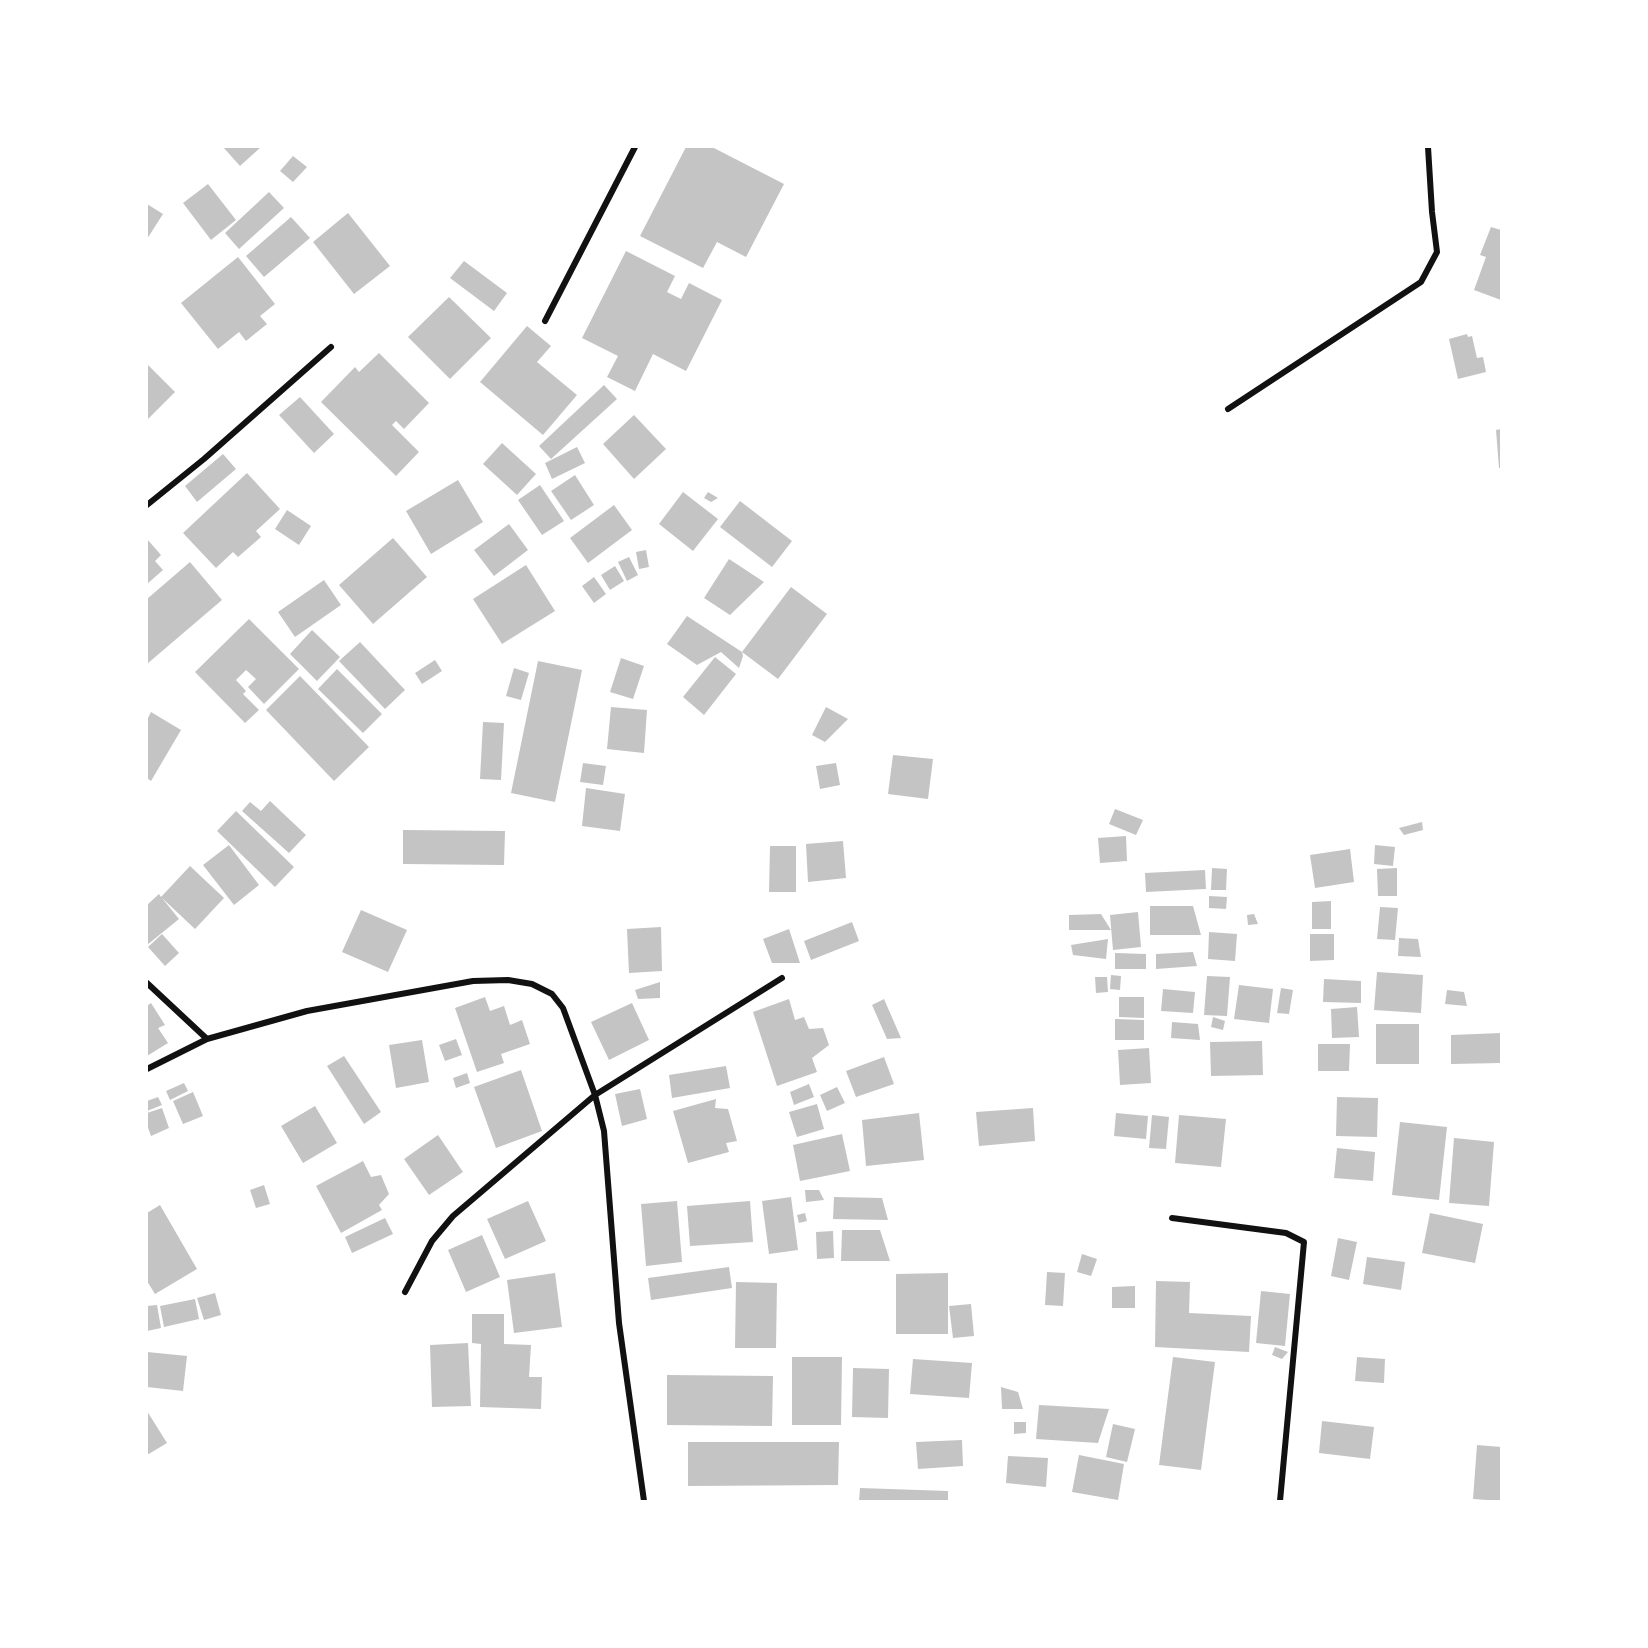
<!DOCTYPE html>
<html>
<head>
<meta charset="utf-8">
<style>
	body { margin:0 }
	#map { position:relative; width:1648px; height:1648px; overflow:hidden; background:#fff; font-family:Signika,sans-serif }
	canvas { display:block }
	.frame { position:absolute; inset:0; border:148px solid #fff; pointer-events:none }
</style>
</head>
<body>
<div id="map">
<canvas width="1648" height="1648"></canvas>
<div class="frame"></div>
</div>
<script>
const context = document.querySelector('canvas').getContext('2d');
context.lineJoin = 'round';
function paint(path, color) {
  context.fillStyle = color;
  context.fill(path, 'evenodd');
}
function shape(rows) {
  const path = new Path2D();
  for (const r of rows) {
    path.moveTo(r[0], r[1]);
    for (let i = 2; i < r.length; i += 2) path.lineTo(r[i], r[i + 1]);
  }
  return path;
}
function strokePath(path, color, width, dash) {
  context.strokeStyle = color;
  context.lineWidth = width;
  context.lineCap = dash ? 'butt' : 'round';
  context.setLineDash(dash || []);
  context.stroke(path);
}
const building = shape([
	[223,147,261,147,240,166],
	[686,147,712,147,784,184,746,257,717,242,703,268,640,236],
	[293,156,307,167,293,182,280,171],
	[208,184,236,220,211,240,183,203],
	[269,192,284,208,239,249,225,233],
	[147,204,163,214,147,239],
	[348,213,390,266,354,294,313,242],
	[291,217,310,238,264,277,246,256],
	[1491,227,1501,230,1501,300,1474,290,1486,257,1480,255],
	[626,251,675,276,667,292,681,299,689,283,722,300,686,371,653,354,635,391,607,377,618,356,582,338],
	[238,257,275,304,260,316,267,324,246,341,239,332,218,349,181,303],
	[464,261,507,293,494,311,450,278],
	[449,297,491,338,450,379,408,337],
	[527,326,551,346,537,362,577,395,543,435,480,382],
	[1467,334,1468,337,1472,336,1477,358,1483,357,1486,372,1458,379,1449,339],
	[379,353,429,403,404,429,396,421,392,425,419,452,396,476,321,402,355,367,359,372],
	[147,364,175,392,147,420],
	[604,385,617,399,551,459,539,446],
	[300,397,334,434,314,453,279,415],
	[634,415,666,449,634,479,603,444],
	[1501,429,1501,468,1499,468,1496,430],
	[502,443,536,474,517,495,483,464],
	[577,447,585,463,552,479,545,463],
	[223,454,236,469,197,502,185,486],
	[247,473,280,509,256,531,261,537,238,557,233,552,216,568,183,533],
	[575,475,594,505,571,520,551,491],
	[458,480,483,522,431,554,406,511],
	[540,485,564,521,542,535,518,500],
	[683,492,718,519,693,551,659,524],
	[708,492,718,498,711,502,704,498],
	[740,501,792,541,772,567,720,527],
	[614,505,632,530,588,563,570,538],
	[287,510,311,526,299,545,275,529],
	[509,524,528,550,494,576,474,550],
	[393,538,427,577,373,624,339,585],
	[147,539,161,555,155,561,163,570,147,584],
	[646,550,649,567,639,569,636,552],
	[629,557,638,575,627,581,618,562],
	[729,559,764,582,730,615,704,598],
	[190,562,222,600,147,664,147,599],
	[526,565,555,611,502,644,473,599],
	[615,566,624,581,610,590,601,575],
	[594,577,606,594,594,603,582,586],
	[324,580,341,605,295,637,278,612],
	[791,587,827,614,778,679,742,652,743,656,739,668,721,652,697,665,667,644,687,616,742,652],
	[249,619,299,669,264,704,248,687,256,679,246,670,236,680,246,691,243,694,259,710,245,723,195,672],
	[312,630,340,657,317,681,290,654],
	[360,642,405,690,385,709,339,661],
	[715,657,736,674,704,715,683,697],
	[621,658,644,666,633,699,610,692],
	[435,660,442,671,422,684,415,673],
	[538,661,582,670,555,802,511,793],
	[514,668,529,673,521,700,506,696],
	[337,669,382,714,363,733,318,689],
	[300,676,369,747,334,781,266,710],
	[611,707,647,710,644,753,607,749],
	[826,707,848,719,825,742,812,735],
	[151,712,181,730,151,781,147,778,147,720],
	[483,722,504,723,501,780,480,779],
	[893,755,933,759,928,799,888,794],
	[583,763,606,766,603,785,580,782],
	[836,763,840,785,820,789,816,766],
	[586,788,625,794,620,831,582,826],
	[270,801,306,835,289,853,242,811,250,802,261,811],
	[1115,809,1143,820,1136,835,1109,824],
	[236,811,294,867,275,887,217,831],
	[1422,822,1423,830,1404,835,1399,828],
	[403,830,505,831,504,865,403,864],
	[1126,836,1127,861,1100,863,1098,838],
	[843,841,846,878,808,882,806,844],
	[229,845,259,885,234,905,203,865],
	[1375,845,1395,847,1393,866,1374,864],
	[770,846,796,846,796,892,769,892],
	[1350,849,1354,882,1315,888,1310,855],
	[190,866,224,898,195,929,162,898,179,919,147,945,147,905,159,894,161,897],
	[1212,868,1227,869,1226,890,1211,890],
	[1397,868,1397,896,1378,896,1377,869],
	[1205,870,1206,889,1146,892,1145,873],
	[1209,896,1227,897,1226,909,1209,908],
	[1331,901,1331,929,1312,929,1312,902],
	[1150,906,1193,906,1201,935,1150,935],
	[1380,907,1398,908,1395,940,1377,939],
	[361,910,407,930,388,972,342,952],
	[1138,912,1141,947,1113,950,1110,915],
	[1101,914,1111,930,1069,930,1069,915],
	[1254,914,1258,924,1248,925,1247,915],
	[852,922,859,941,811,960,804,941],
	[661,927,662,971,629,973,627,929],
	[789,929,800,963,772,963,763,939],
	[1209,932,1237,934,1235,961,1208,959],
	[162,934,179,953,165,966,148,947],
	[1310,934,1334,934,1334,960,1310,961],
	[1399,938,1418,939,1421,957,1398,956],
	[1108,939,1106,959,1073,955,1071,945],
	[1193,952,1197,966,1156,969,1156,954],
	[1115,953,1146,954,1146,969,1115,969],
	[1377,972,1423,975,1421,1013,1374,1010],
	[1111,975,1121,976,1120,990,1110,989],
	[1207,976,1230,977,1227,1016,1204,1015],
	[1095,977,1107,977,1108,992,1096,993],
	[1324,979,1361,981,1361,1003,1323,1002],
	[660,982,660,998,638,999,635,990],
	[1239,985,1273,989,1269,1023,1234,1019],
	[1281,988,1293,990,1289,1014,1277,1013],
	[1163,989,1195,992,1193,1013,1161,1011],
	[1447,990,1464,992,1467,1006,1445,1004],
	[485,997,490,1011,504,1006,510,1025,522,1020,530,1044,501,1054,504,1063,477,1072,455,1008],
	[1119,997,1144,997,1144,1018,1119,1017],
	[789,999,795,1020,804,1017,809,1029,823,1028,829,1045,812,1058,817,1072,777,1086,753,1012],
	[884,999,901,1038,887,1039,872,1005],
	[151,1003,165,1025,158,1028,168,1043,147,1056,147,1006],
	[632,1003,649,1040,609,1060,591,1022],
	[1357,1007,1359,1037,1332,1038,1331,1009],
	[1213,1017,1225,1021,1223,1030,1211,1027],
	[1115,1019,1144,1020,1144,1040,1115,1040],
	[1172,1022,1198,1024,1200,1040,1171,1038],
	[1376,1024,1419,1024,1419,1064,1376,1064],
	[1501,1033,1501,1063,1451,1064,1451,1035],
	[456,1039,462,1055,445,1061,439,1045],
	[422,1040,429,1082,396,1088,389,1045],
	[1262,1041,1263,1075,1211,1076,1210,1042],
	[1318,1044,1350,1044,1349,1071,1318,1071],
	[1149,1048,1151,1083,1120,1085,1118,1050],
	[344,1056,381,1112,364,1124,327,1066],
	[884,1057,894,1084,856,1097,846,1071],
	[726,1066,730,1088,672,1098,669,1075],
	[521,1070,542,1131,496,1148,474,1087],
	[467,1073,470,1083,456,1088,453,1078],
	[184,1083,188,1091,170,1100,166,1091],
	[809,1084,814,1097,794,1105,790,1092],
	[837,1087,845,1103,827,1111,820,1095],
	[640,1089,647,1119,622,1126,615,1094],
	[193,1092,203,1116,183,1124,173,1101],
	[158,1097,162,1105,147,1111,147,1101],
	[1337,1097,1378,1098,1377,1137,1336,1136],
	[716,1099,715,1108,728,1109,737,1141,726,1143,729,1152,688,1163,673,1111],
	[817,1104,824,1129,797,1137,789,1112],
	[315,1106,337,1143,303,1163,281,1126],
	[162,1108,169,1128,151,1136,147,1125,147,1113],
	[1033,1108,1035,1141,979,1146,976,1112],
	[919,1113,924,1160,866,1166,862,1120],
	[1116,1113,1148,1116,1146,1139,1114,1136],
	[1152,1115,1169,1117,1166,1149,1149,1148],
	[1179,1115,1226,1119,1221,1167,1175,1163],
	[1400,1122,1447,1127,1439,1200,1392,1195],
	[842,1134,850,1171,800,1181,793,1145],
	[438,1135,463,1172,429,1195,404,1159],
	[1454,1138,1494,1142,1489,1206,1449,1203],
	[1337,1148,1375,1152,1373,1181,1334,1178],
	[363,1161,371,1177,381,1175,389,1194,379,1205,382,1210,341,1233,316,1186],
	[264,1185,270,1204,256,1208,250,1190],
	[805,1190,819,1190,824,1200,806,1202],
	[791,1197,798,1250,769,1254,762,1201],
	[834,1197,882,1198,888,1220,833,1219],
	[528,1201,546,1241,505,1259,487,1219],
	[677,1201,682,1262,646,1266,641,1204],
	[750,1201,753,1242,690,1246,687,1206],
	[160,1205,197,1269,155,1294,147,1281,147,1213],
	[805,1213,807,1221,799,1223,797,1215],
	[1430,1213,1483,1224,1475,1263,1422,1253],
	[385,1218,393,1234,352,1253,345,1237],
	[842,1230,880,1230,890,1261,841,1261],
	[833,1231,834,1258,817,1259,816,1232],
	[482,1235,500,1277,466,1292,448,1250],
	[1338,1238,1357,1242,1349,1280,1331,1276],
	[1082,1254,1097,1259,1091,1276,1077,1272],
	[1367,1257,1405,1262,1401,1290,1363,1284],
	[729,1267,732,1288,651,1300,648,1278],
	[1047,1272,1065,1273,1063,1306,1045,1305],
	[555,1273,562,1327,514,1333,507,1280],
	[948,1273,948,1334,896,1334,896,1274],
	[1156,1281,1190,1282,1189,1313,1251,1316,1249,1352,1155,1347],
	[736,1282,777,1283,776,1348,735,1348],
	[1135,1286,1135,1308,1112,1308,1112,1287],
	[1261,1291,1290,1294,1285,1346,1256,1343],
	[215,1293,221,1315,204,1320,197,1298],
	[195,1299,199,1319,164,1327,160,1306],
	[971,1304,974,1336,953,1338,949,1306],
	[157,1305,161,1328,147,1331,147,1306],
	[472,1314,504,1314,504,1344,531,1345,529,1377,542,1377,541,1409,480,1407,481,1344,472,1343],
	[468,1343,471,1406,432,1407,430,1345],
	[1275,1347,1288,1352,1282,1359,1272,1355],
	[147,1352,187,1356,183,1391,147,1387],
	[792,1357,842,1357,841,1425,792,1425],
	[1173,1357,1215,1362,1201,1470,1159,1465],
	[1357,1357,1385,1359,1384,1383,1355,1381],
	[913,1359,972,1363,969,1398,910,1394],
	[853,1368,889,1369,888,1418,852,1417],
	[667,1375,773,1376,772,1426,667,1425],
	[1001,1387,1018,1392,1023,1409,1002,1409],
	[1039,1405,1109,1409,1098,1443,1036,1439],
	[147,1411,167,1443,147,1455],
	[1322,1421,1374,1427,1370,1459,1319,1453],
	[1014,1422,1026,1422,1026,1433,1014,1434],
	[1113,1424,1135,1429,1127,1462,1106,1457],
	[962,1440,963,1466,918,1469,916,1442],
	[688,1442,839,1442,838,1485,688,1486],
	[1477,1445,1501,1447,1501,1501,1473,1499],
	[1079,1455,1124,1464,1118,1500,1072,1492],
	[1008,1456,1048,1458,1046,1487,1006,1483],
	[860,1488,948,1491,948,1501,859,1501]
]);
const minor = shape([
	[545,321,635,147],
	[1228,409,1421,282,1437,252,1432,212,1428,147],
	[147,505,204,459,331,347],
	[147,983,207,1039],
	[147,1069,207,1039,307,1011,473,981,508,980,532,984,552,994,563,1008,595,1095,604,1131,619,1323,644,1501],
	[1172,1218,1286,1233,1304,1242,1280,1501],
	[405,1292,432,1241,453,1216,595,1095,782,978]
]);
paint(building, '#c4c4c4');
strokePath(minor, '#111', 6);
</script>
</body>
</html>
